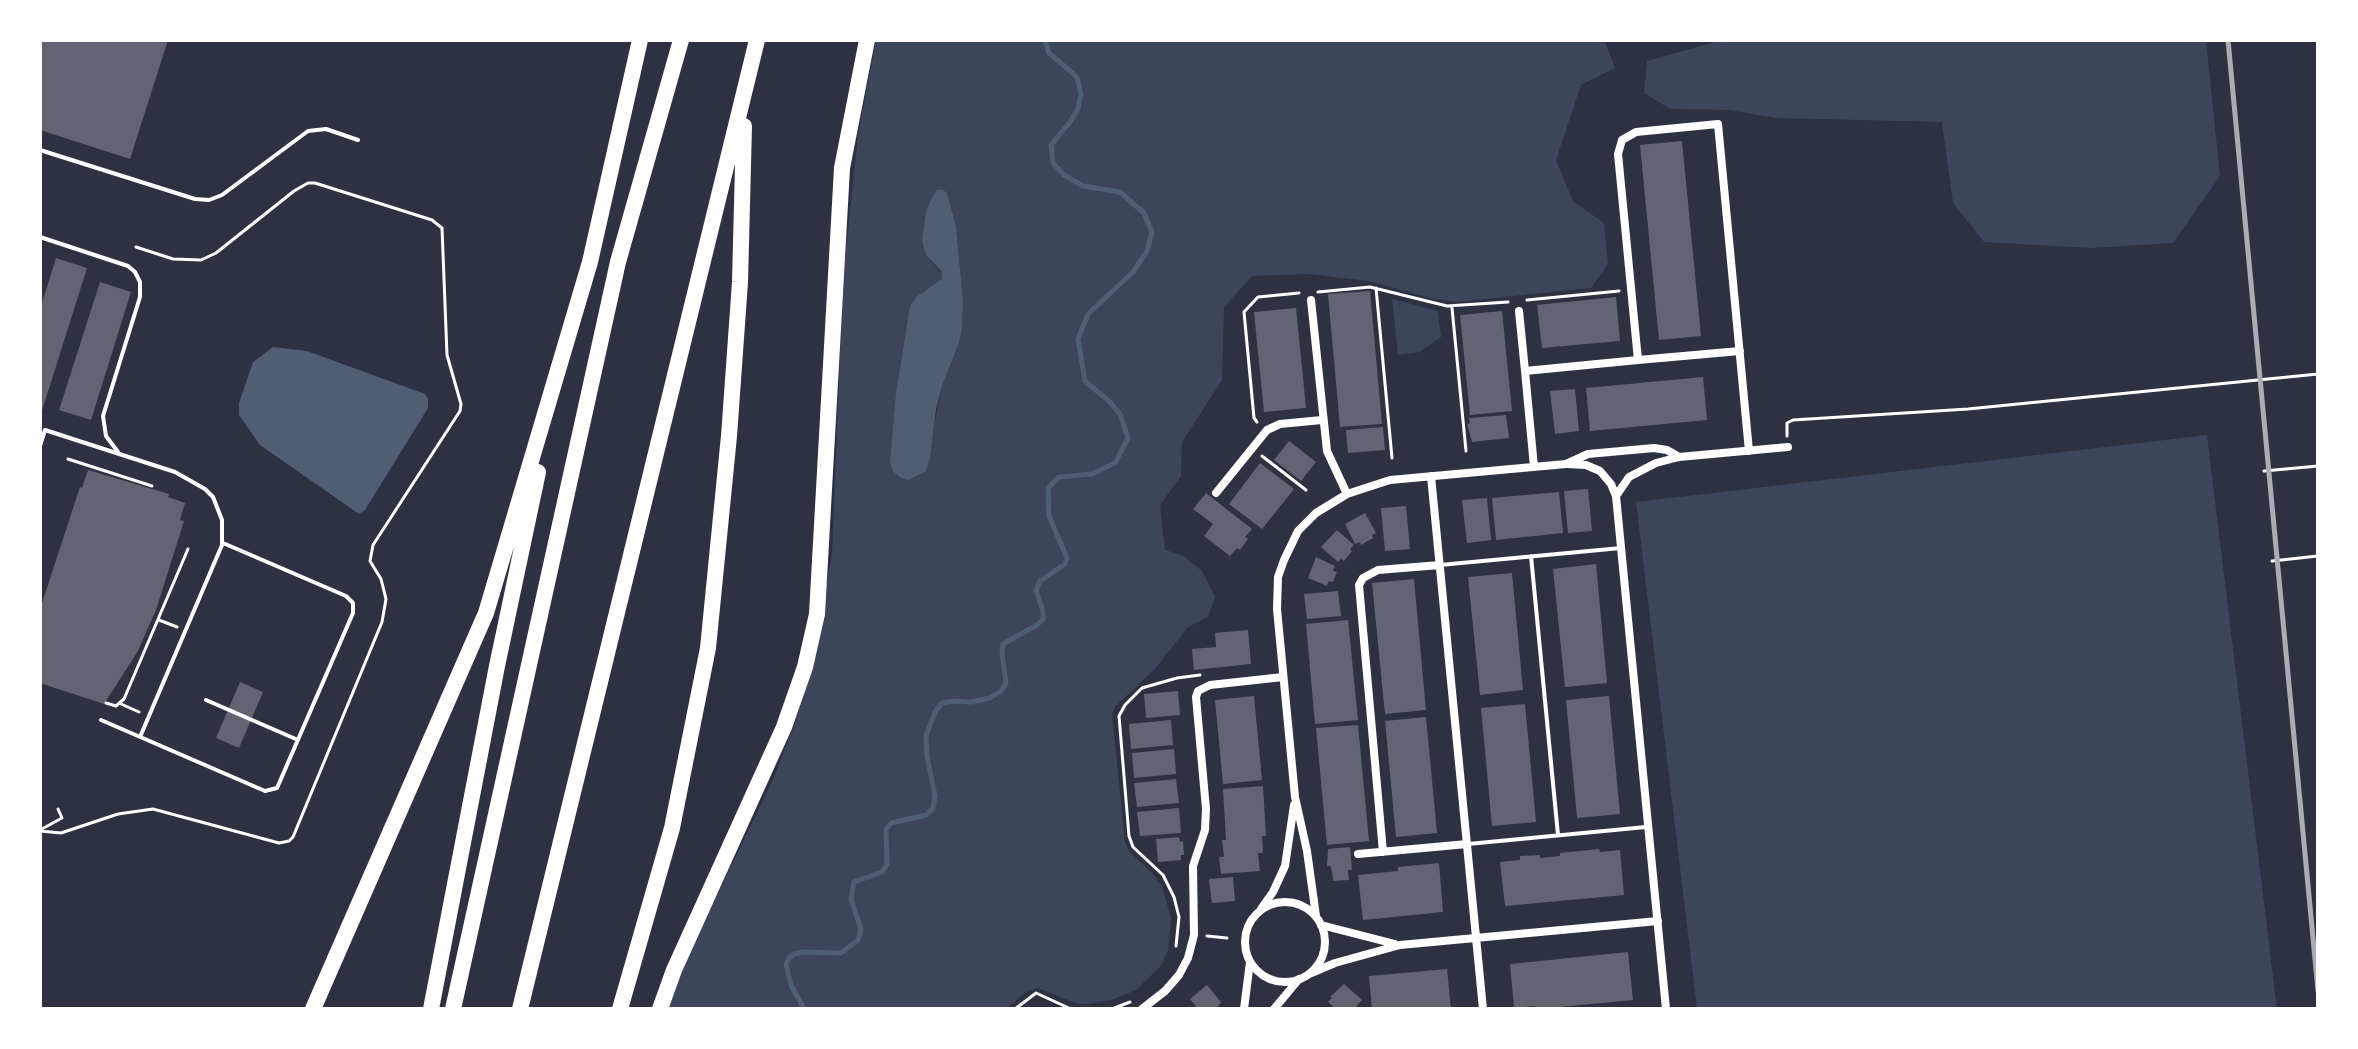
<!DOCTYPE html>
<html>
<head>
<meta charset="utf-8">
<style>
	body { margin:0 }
	#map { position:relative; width:2358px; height:1049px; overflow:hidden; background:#2d3142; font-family:"Work Sans",sans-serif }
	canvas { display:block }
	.frame { position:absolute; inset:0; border:42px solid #fff; pointer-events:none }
</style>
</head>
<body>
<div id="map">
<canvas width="2358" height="1049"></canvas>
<div class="frame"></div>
</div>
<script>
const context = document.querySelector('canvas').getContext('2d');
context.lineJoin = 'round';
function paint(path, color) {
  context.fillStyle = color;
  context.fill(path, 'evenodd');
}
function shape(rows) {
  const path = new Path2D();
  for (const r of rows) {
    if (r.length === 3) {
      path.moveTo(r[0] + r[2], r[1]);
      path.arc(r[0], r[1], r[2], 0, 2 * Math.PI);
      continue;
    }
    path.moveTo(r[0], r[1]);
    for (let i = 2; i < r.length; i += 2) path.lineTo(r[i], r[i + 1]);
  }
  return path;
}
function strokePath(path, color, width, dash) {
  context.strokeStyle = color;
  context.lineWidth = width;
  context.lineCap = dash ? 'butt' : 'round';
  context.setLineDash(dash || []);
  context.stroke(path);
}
const green = shape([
	[876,40,1604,40,1615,68,1581,85,1556,160,1573,201,1604,223,1608,264,1591,288,1456,302,1430,298,1368,281,1309,274,1252,276,1224,307,1222,380,1182,442,1181,476,1160,505,1165,550,1184,556,1202,571,1215,597,1208,617,1188,627,1155,669,1115,707,1112,714,1125,842,1130,852,1153,874,1162,886,1171,918,1168,950,1161,966,1136,990,1112,1000,1087,1004,1075,1003,1038,988,1027,991,1006,1009,668,1009,691,949,772,782,797,718,813,666,832,553,843,278,858,135],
	[942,189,947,194,956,226,963,301,959,343,942,386,933,431,890,461,902,353,923,291,938,283,943,276,926,255,922,241,926,210,936,190],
	[1722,40,2206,40,2220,176,2173,243,2091,248,1984,242,1953,203,1942,122,1776,118,1730,110,1670,109,1644,93,1647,61],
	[1392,299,1438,311,1441,337,1420,352,1398,355],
	[2207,435,2277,1009,1697,1009,1636,502]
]);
const water = shape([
	[942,189,947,193,956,226,963,301,962,327,959,343,942,386,936,409,930,458,926,471,909,480,901,478,893,471,890,461,896,393,910,306,916,297,942,279,941,271,926,255,922,241,926,210,936,190],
	[273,347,307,351,425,394,428,399,428,408,365,510,359,514,260,445,239,415,239,403,253,362]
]);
const stream = shape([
	[804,1009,791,985,786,964,789,958,794,954,803,952,841,953,858,940,861,929,851,899,854,882,882,872,887,864,886,829,891,823,926,815,933,808,935,796,927,756,926,736,935,712,942,703,955,701,971,702,990,698,1001,691,1006,683,1002,653,1003,644,1037,625,1043,619,1043,611,1036,590,1040,581,1065,564,1067,558,1049,516,1048,488,1059,477,1092,474,1115,463,1128,438,1120,414,1109,401,1085,381,1078,339,1088,314,1133,272,1147,251,1152,232,1144,213,1120,192,1083,186,1064,175,1053,163,1051,145,1070,122,1078,109,1081,94,1077,77,1049,53,1045,40]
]);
const building = shape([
	[40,40,168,40,130,159,40,130],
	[1682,141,1701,336,1659,340,1640,145],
	[56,258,87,268,41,414,40,309],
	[100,282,131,292,91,420,59,410],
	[1370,291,1382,424,1340,427,1328,294],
	[1616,297,1620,341,1542,348,1537,305],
	[1296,308,1306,408,1264,412,1254,312],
	[1502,311,1512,411,1470,415,1460,315],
	[1703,377,1707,420,1590,431,1586,388],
	[1575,389,1579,431,1555,434,1550,391],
	[1506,415,1509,438,1472,442,1467,424,1470,423,1469,418],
	[1383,427,1385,450,1348,453,1346,430],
	[1289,441,1316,462,1301,481,1274,460],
	[1260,463,1294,489,1262,529,1229,504],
	[88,470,169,494,168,497,185,503,180,520,184,521,156,610,138,651,104,704,40,683,40,609,80,487,82,488],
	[1588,489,1592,531,1568,533,1564,491],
	[1559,492,1563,533,1496,540,1492,498],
	[1206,493,1252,529,1245,537,1248,539,1240,550,1237,548,1230,556,1204,536,1213,524,1193,509],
	[1487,498,1491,540,1467,543,1462,500],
	[1406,506,1410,549,1385,551,1381,508],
	[1365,513,1376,533,1372,535,1373,538,1361,545,1360,542,1355,544,1345,524],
	[1337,530,1354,545,1350,549,1352,551,1344,561,1341,559,1338,562,1321,547],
	[1316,557,1335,566,1333,571,1337,572,1333,582,1329,581,1327,586,1308,578],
	[1596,564,1607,683,1565,687,1553,569],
	[1512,573,1523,690,1480,695,1468,577],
	[1414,579,1426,710,1385,714,1372,583],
	[1338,591,1341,616,1307,619,1304,594],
	[1348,620,1358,720,1315,724,1306,624],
	[1248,630,1251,664,1194,670,1192,649,1216,647,1215,633],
	[240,682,263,692,239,748,216,738],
	[1178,691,1180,715,1146,718,1144,694],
	[1254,696,1262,780,1223,784,1215,700],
	[1609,696,1620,814,1577,818,1566,700],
	[1525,704,1536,822,1492,826,1481,708],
	[1426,717,1437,833,1396,837,1385,721],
	[1171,720,1173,745,1131,749,1129,724],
	[1358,725,1369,841,1327,845,1316,728],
	[1174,749,1176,774,1134,778,1132,753],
	[1176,779,1179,803,1137,807,1134,783],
	[1263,786,1266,836,1262,836,1263,853,1258,853,1260,871,1221,874,1219,857,1224,857,1222,840,1226,840,1223,789],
	[1179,808,1181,833,1140,836,1137,812],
	[1179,837,1180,842,1183,841,1184,855,1181,855,1181,860,1158,862,1156,839],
	[1350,847,1352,870,1348,870,1349,880,1333,881,1332,871,1330,866,1327,866,1328,849],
	[1599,849,1600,852,1620,850,1624,895,1505,906,1500,862,1520,860,1520,856,1540,855,1540,858,1560,856,1560,853],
	[1439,863,1443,912,1363,920,1358,875,1398,871,1398,867],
	[1233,877,1235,901,1212,903,1209,879],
	[1628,952,1633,1000,1538,1009,1535,1009,1535,1006,1514,1008,1510,964],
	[1447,969,1451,1009,1372,1009,1369,976],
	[1344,984,1362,1000,1354,1009,1336,1009,1328,1002,1332,998,1330,997],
	[1207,985,1221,1002,1216,1009,1198,1009,1190,999]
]);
const path = shape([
	[1376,288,1392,458],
	[1318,292,1370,287,1447,306,1508,302],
	[1527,300,1619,291],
	[1452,308,1466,451],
	[1257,422,1254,418,1244,312,1258,297,1299,293],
	[1787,436,1787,423,1793,420,1968,409,2318,374],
	[1262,456,1306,490],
	[68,459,152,486],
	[2264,471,2318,466],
	[2272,561,2318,556],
	[159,620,177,627],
	[106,703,116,706,124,699,188,549],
	[121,704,139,712],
	[40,830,62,818,58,809],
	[40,831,61,833,118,814,153,809,279,843,289,841,293,837,382,622,386,599,381,579,370,561,373,545,460,411,461,404,447,355,442,228,432,220,315,183,308,183,294,191,216,253,201,260,173,259,136,247],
	[1207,936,1227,938],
	[1176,946,1179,917,1174,897,1163,875,1133,847,1129,836,1119,716,1125,705,1142,688,1177,678,1200,675],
	[1015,1009,1036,993,1071,1009],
	[1112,1009,1130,1002]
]);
const service = shape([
	[40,150,195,199,209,200,222,195,308,131,326,129,358,140],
	[40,237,128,266,135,272,140,282,140,297,103,416,106,436,118,452],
	[40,446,45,430,175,472,205,489,213,497,222,520,222,545,140,737],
	[1531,556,1558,835],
	[1440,565,1621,548],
	[206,700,298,740],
	[101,720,265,791,277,788,353,613,353,603,346,596,223,543],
	[1468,844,1646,827]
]);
const minor = shape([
	[1311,300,1327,451,1347,494],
	[1519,311,1525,371],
	[1638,360,1740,351],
	[1567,464,1586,465,1600,471,1611,484,1616,496],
	[1534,467,1525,371,1638,360,1618,154,1622,140,1636,132,1718,124,1749,451],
	[1431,476,1483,1009],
	[1216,493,1267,430,1280,424,1322,420],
	[1383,852,1359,585,1363,578,1378,570,1440,565],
	[1358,854,1467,844],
	[1285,942,40],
	[1261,909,1273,892,1285,866,1294,805],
	[1316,916,1307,851,1295,797,1277,609,1278,577,1284,560,1298,531,1316,513,1347,494,1390,480,1566,464,1588,454,1654,448,1667,450,1679,457],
	[1321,925,1395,944],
	[1309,974,1335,963,1400,945,1658,921],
	[1142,1009,1165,991,1179,975,1188,958,1194,935,1193,866,1205,830,1206,809,1196,697,1198,691,1210,685,1283,677],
	[1244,1009,1250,962],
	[1274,1009,1299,979],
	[1666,1009,1616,496,1629,477,1656,463,1679,457,1788,447]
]);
const motorway = shape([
	[313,1009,486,613,590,262,640,40],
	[431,1009,497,666,538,472],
	[453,1009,618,262,681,40],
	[520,1009,757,40],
	[620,1009,672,828,708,648,729,436,740,282,744,126],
	[660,1009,674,970,784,727,805,667,817,614,842,168,867,40]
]);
const rail = shape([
	[2228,40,2318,991]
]);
paint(green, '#3c4559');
paint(water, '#4f5d75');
strokePath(stream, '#4f5d75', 5);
paint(building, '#626471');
strokePath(path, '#fff', 3);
strokePath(service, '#fff', 4);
strokePath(minor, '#fff', 8);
strokePath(motorway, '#fff', 16);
strokePath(rail, '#abadb3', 5);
</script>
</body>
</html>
